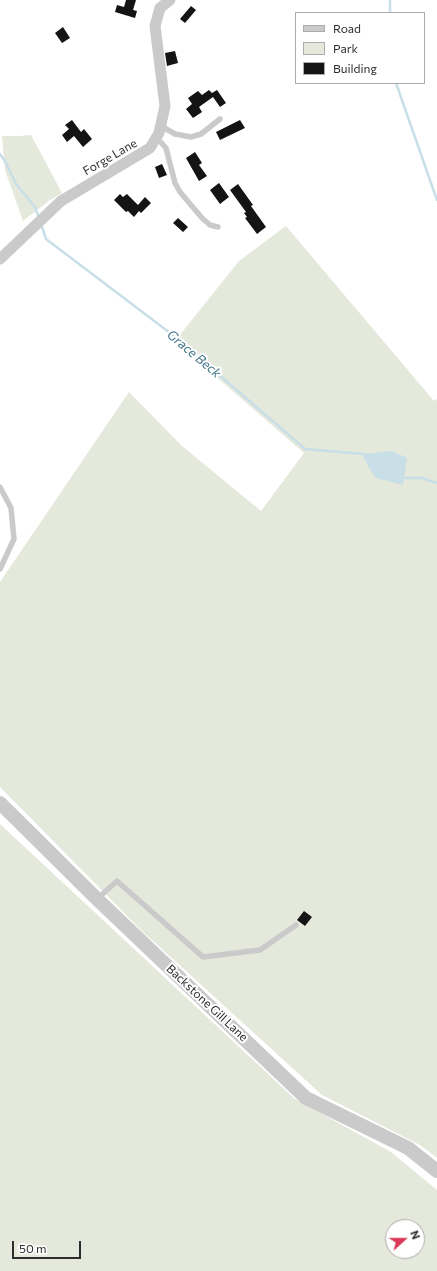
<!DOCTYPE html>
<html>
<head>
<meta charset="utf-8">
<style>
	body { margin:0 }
	#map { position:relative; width:437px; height:1271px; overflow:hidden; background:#fff; font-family:Commissioner,sans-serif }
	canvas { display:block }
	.legend { position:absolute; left:295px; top:12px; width:130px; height:72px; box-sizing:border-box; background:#fff; border:1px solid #ababab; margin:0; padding:5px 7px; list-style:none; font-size:12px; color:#2d2d2d }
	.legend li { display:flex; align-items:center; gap:8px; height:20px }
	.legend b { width:20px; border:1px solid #ababab }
	.north { position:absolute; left:385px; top:1219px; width:40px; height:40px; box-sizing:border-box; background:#fff; border:1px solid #ababab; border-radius:50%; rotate:69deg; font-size:11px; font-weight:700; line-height:16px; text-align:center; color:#2d2d2d }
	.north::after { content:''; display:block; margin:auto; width:14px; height:18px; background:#d93956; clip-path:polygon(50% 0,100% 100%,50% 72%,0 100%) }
	.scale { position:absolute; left:12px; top:1241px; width:69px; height:18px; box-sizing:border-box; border:2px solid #2d2d2d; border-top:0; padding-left:5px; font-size:12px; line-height:14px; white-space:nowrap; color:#2d2d2d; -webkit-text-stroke:3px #fff; paint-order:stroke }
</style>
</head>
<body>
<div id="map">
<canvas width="437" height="1271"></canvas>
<ul class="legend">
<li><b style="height:5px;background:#cacaca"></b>Road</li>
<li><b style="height:11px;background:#e4e9db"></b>Park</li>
<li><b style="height:11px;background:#141414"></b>Building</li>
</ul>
<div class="north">N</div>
<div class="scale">50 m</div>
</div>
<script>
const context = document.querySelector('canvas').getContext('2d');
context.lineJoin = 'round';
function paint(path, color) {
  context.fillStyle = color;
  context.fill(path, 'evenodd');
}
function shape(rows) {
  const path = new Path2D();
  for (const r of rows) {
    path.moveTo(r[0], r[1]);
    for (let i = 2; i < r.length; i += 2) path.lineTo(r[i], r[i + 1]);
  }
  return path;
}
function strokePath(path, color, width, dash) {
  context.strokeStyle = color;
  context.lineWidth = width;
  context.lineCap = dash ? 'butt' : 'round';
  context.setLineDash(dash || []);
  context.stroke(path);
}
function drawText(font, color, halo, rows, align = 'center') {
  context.font = font + ' Commissioner,sans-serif';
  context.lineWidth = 4;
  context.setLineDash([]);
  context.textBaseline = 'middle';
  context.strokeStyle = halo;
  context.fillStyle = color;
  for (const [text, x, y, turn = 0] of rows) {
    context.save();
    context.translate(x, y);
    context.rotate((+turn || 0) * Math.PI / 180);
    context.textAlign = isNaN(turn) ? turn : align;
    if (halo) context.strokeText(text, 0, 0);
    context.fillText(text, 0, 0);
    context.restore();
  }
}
const green = shape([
	[31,135,62,193,50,200,23,221,5,170,2,136,19,136],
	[286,226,434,401,437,399,437,1158,420,1145,322,1095,142,931,0,787,0,582,129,392,182,446,261,511,304,453,175,341,239,261],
	[0,824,295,1099,391,1152,437,1190,437,1271,0,1271],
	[393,1227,417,1227,417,1251,393,1251]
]);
const water = shape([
	[392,451,407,458,403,485,376,478,369,468,363,456,364,454]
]);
const stream = shape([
	[390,0,390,13],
	[396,83,437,200],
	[0,154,6,163,16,184,35,207,39,218],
	[41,224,46,239,174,336,305,449,364,454,367,455],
	[402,477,404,478,422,478,437,483]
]);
const building = shape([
	[126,0,136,0,133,10,137,11,135,18,115,12,117,5,124,7],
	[191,6,196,10,185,23,180,19],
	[63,27,70,38,62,43,55,33],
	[175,51,178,63,167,66,165,53],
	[209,90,212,93,217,90,226,103,220,107,213,97,199,107,202,112,193,118,186,109,192,104,188,98,198,91,202,95],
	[72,120,81,132,84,129,92,139,83,147,74,136,67,142,62,135,69,129,65,125],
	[240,120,245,128,220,140,216,132],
	[195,152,202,163,199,165,207,176,199,181,186,158],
	[162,164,167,175,159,178,155,167],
	[219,183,229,197,220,204,210,190],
	[238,184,253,205,251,206,266,227,257,234,245,218,247,217,244,213,246,212,230,190],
	[120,194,123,197,127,194,138,205,145,197,151,203,141,213,139,211,134,217,128,211,126,212,114,200],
	[178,218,188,227,183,232,173,223],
	[304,911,312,917,305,926,297,920]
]);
const service = shape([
	[161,126,175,134,191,137,201,134,220,119],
	[157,138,166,148,175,183,180,192,202,218,210,225,218,227],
	[0,487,11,508,14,539,0,569],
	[97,899,117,881,203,957,260,950,296,925]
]);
const minor = shape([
	[0,259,61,201,150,148,159,133,165,106,155,26,160,8,170,0]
]);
const tertiary = shape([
	[0,803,97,899,306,1098,408,1148,437,1171]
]);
const streetNames = [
	["Forge Lane",110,157,-30],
	["Backstone Gill Lane",207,1003,43]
];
const waterNames = [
	["Grace Beck",194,354,40]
];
paint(green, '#e4e9db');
paint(water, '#c8dfe8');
strokePath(stream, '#c8dfe8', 2.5);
paint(building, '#141414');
strokePath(service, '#cacaca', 5.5);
strokePath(minor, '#cacaca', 11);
strokePath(tertiary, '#cacaca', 14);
drawText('12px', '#2d2d2d', '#fff', streetNames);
drawText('italic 13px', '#407489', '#fff', waterNames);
</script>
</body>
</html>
